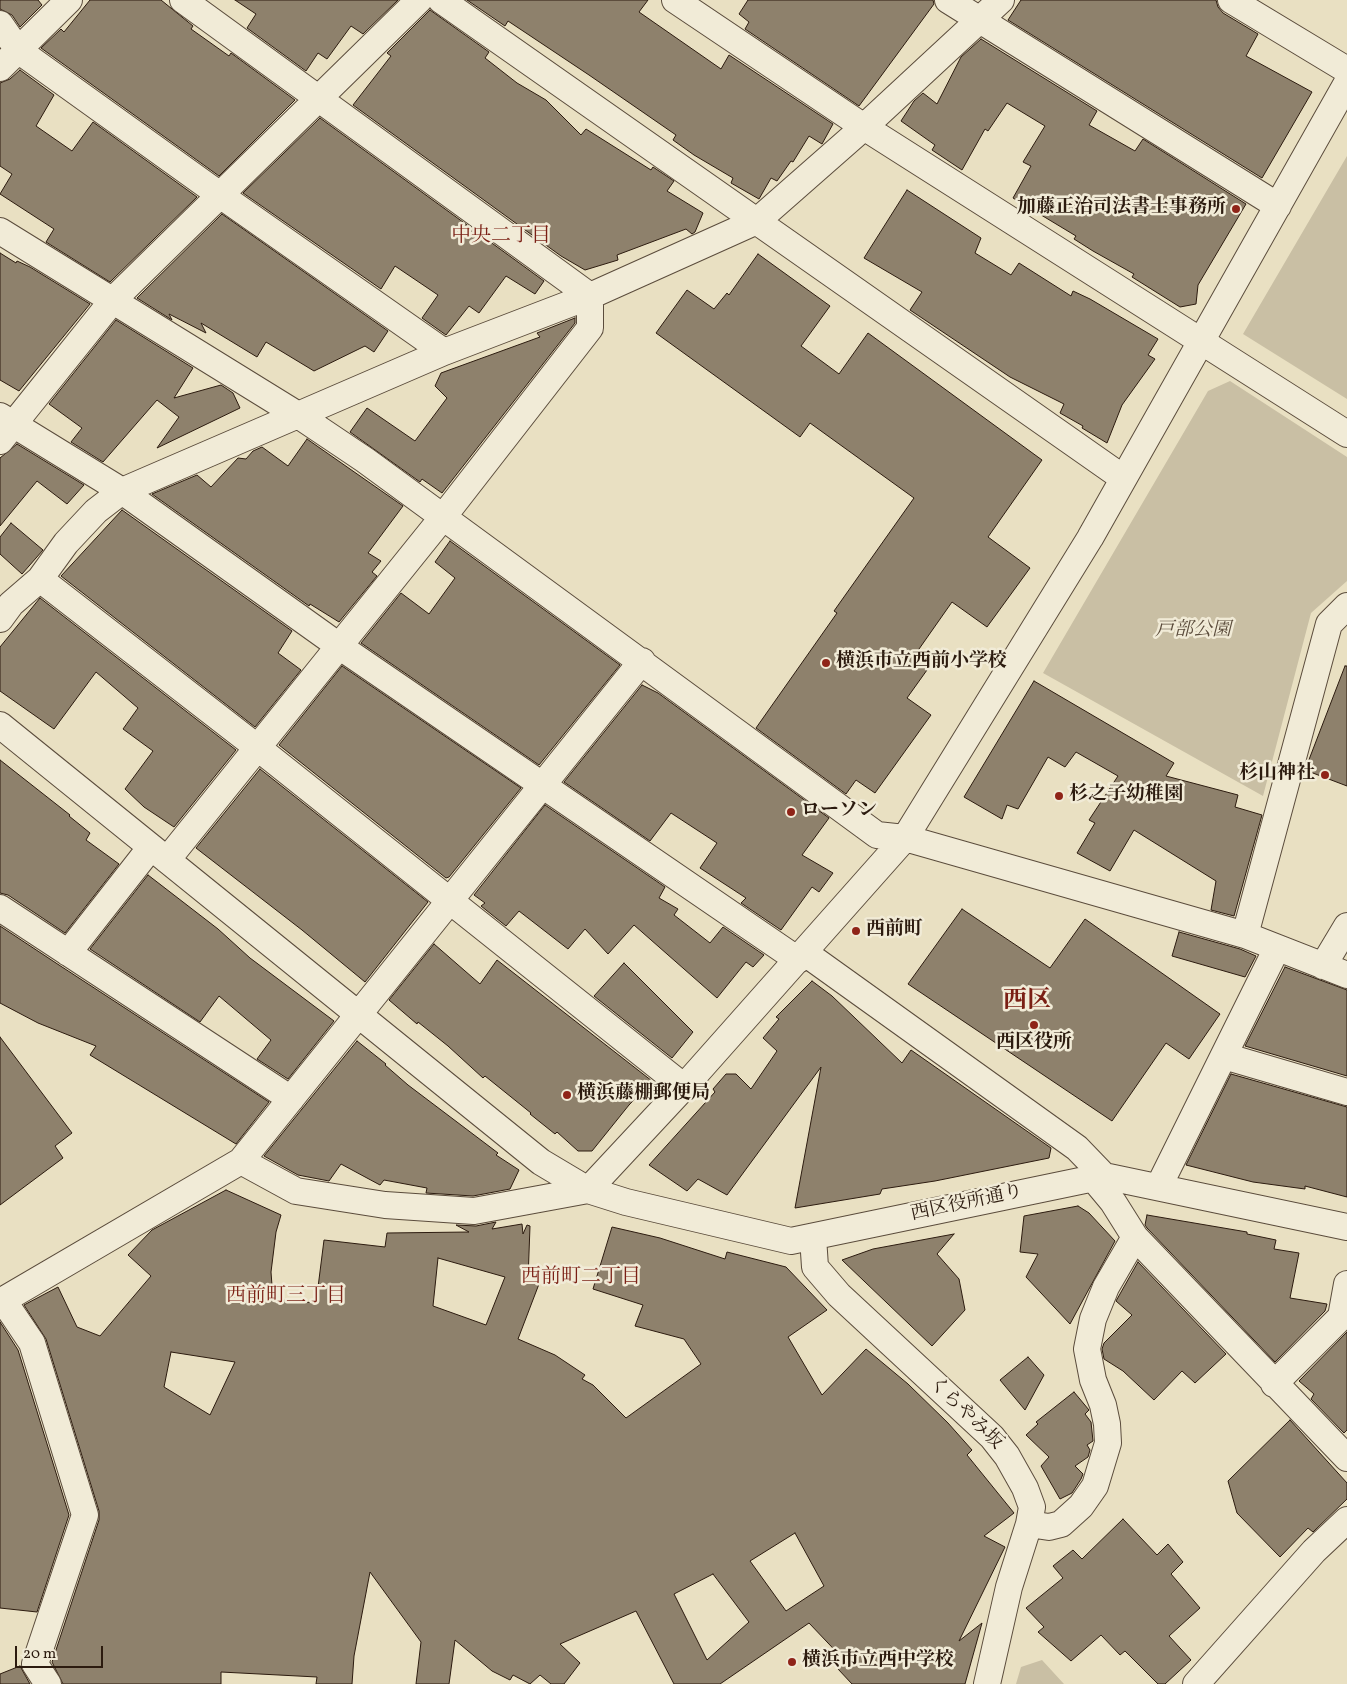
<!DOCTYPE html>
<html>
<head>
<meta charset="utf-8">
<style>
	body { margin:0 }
	#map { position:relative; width:1347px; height:1684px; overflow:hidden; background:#e9e0c2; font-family:Vollkorn,serif }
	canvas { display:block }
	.scale { position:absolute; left:15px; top:1646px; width:88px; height:22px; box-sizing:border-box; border:2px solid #2c1b0f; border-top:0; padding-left:6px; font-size:15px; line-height:18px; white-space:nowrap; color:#2c1b0f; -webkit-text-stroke:4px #f1ebd7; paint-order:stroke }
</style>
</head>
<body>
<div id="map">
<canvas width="1347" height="1684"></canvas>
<div class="scale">20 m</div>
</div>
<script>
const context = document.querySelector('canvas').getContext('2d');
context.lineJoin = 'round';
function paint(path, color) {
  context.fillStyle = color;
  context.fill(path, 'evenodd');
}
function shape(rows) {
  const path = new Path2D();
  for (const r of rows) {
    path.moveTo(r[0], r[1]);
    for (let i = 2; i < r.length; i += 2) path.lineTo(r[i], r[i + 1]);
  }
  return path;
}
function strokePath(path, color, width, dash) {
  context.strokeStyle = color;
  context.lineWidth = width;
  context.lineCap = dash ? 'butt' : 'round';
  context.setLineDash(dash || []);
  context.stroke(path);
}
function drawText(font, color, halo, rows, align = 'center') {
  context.font = font + ' Vollkorn,"Noto Serif JP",serif';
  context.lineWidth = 5;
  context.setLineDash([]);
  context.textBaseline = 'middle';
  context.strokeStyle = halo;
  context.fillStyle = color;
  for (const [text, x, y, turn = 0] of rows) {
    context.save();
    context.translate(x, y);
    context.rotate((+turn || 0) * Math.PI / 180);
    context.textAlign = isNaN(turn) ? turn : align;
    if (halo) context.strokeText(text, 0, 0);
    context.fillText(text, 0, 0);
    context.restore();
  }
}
const green = shape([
	[1347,156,1347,399,1243,334],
	[1230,381,1347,457,1347,581,1311,613,1263,796,1043,673,1208,391],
	[1042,1660,1064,1684,1016,1684,1021,1667]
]);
const building = shape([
	[0,0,38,0,42,5,20,27,12,15,0,9,0,0],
	[90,0,161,0,193,26,191,29,229,56,231,53,295,100,219,176,41,48,61,29,64,32,90,0],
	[235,0,398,0,363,34,351,26,327,59,318,53,306,71,247,28,256,14,235,0],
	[467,0,648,0,639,12,721,69,729,55,833,124,822,144,809,136,793,162,791,161,777,181,771,178,759,199,731,183,733,178,694,155,673,140,676,135,589,75,508,21,505,26,467,0],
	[748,0,933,0,934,4,859,106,745,29,749,22,739,14,748,0],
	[1021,0,1216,0,1218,7,1223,13,1258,34,1246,56,1312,92,1262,178,1008,20,1021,0],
	[430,10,489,52,485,58,517,83,546,100,581,135,586,129,651,170,653,167,674,181,667,191,703,213,695,232,692,234,686,229,617,255,618,260,585,270,561,256,353,105,391,56,387,53,430,10],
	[981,39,1097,111,1089,125,1135,151,1143,139,1246,204,1198,285,1196,304,1180,307,1132,277,1134,274,1093,251,1074,239,1076,236,1013,198,1031,166,1023,162,1045,126,1007,103,988,131,985,129,962,170,932,150,935,145,901,121,914,101,923,93,937,104,961,57,981,39],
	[20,70,54,95,36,126,72,151,93,122,197,197,110,282,46,242,54,229,0,194,12,174,0,166,0,83,10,79,20,70],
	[320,118,544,281,535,294,506,276,479,313,469,306,446,335,422,318,438,295,395,266,381,289,243,193,320,118],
	[907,190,981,238,975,253,1011,275,1019,263,1071,296,1073,291,1090,299,1158,339,1148,355,1155,359,1122,405,1107,443,1082,428,1083,426,1060,413,1064,404,1010,377,910,310,922,292,864,258,907,190],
	[222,214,388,331,374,352,365,346,314,371,266,342,257,357,201,323,206,333,169,314,172,320,137,298,222,214],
	[0,253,16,263,17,261,30,267,90,304,19,391,0,380,0,253],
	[758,254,830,306,801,346,839,374,868,333,1042,460,988,537,1030,568,987,627,952,602,912,659,927,670,907,698,931,715,875,793,856,780,846,794,756,728,837,613,834,611,914,498,810,423,800,437,656,333,687,290,714,309,727,293,729,295,758,254],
	[575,318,575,323,442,493,422,479,420,482,350,432,367,408,415,441,447,398,435,386,441,373,540,337,537,333,575,318],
	[116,320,193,368,174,398,221,385,233,393,240,408,157,448,179,417,157,400,103,462,71,442,82,428,49,404,116,320],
	[307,439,403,506,368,553,381,561,372,572,377,576,339,622,310,604,309,606,152,494,197,475,211,487,238,458,246,459,253,451,262,447,288,466,307,439],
	[17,444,84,485,67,504,37,481,0,526,0,458,17,444],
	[122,510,292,631,278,653,301,670,255,727,61,576,122,510],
	[11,523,43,550,22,574,0,554,0,537,11,523],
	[450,541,620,665,539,765,361,643,401,593,429,614,455,578,435,562,450,541],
	[40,598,236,750,174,827,144,807,125,789,153,751,123,729,138,708,96,672,54,729,0,691,0,647,40,598],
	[342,666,521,788,449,877,446,878,279,745,342,666],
	[1345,666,1347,666,1347,786,1305,770,1345,666],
	[1034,681,1174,763,1166,776,1238,795,1235,807,1262,815,1234,916,1211,910,1216,881,1134,830,1110,871,1077,853,1095,823,1089,820,1118,776,1076,752,1065,767,1048,757,1018,809,1007,805,1002,819,964,797,1034,681],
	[642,685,658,693,829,818,802,855,833,873,819,892,812,887,781,930,741,903,746,898,700,868,717,843,671,813,650,841,564,782,642,685],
	[0,760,70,815,69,816,90,833,86,840,119,864,65,933,8,895,0,893,0,760],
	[260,769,428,902,365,982,302,930,196,848,260,769],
	[545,805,665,887,659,898,678,909,674,915,710,943,723,927,764,955,753,967,746,962,717,998,634,925,608,954,585,929,568,949,519,911,506,926,481,906,485,903,474,895,545,805],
	[148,875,218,929,250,958,334,1021,288,1079,257,1059,271,1040,219,996,200,1022,90,949,148,875],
	[962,909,1050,968,1085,919,1220,1014,1189,1059,1166,1043,1112,1121,908,984,962,909],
	[0,926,59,965,269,1102,236,1144,90,1055,96,1046,38,1023,0,1003,0,926],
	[1179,932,1240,949,1256,956,1245,977,1172,956,1179,932],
	[434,944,480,984,497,960,652,1081,629,1105,592,1151,578,1151,557,1132,555,1134,530,1114,531,1113,485,1076,483,1078,448,1046,418,1022,417,1024,389,1000,434,944],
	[624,963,693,1032,672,1058,594,996,624,963],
	[1285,967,1347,990,1347,1076,1245,1046,1285,967],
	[812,981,832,996,902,1063,911,1050,1051,1148,1049,1158,935,1181,882,1189,880,1194,795,1208,821,1067,727,1195,698,1179,687,1191,649,1165,715,1092,713,1089,726,1074,736,1074,751,1089,777,1051,763,1038,779,1019,776,1017,812,981],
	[0,1037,72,1133,55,1146,63,1158,0,1205,0,1037],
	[357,1041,386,1064,385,1065,408,1085,498,1153,496,1155,519,1170,510,1189,473,1196,426,1193,427,1188,384,1180,380,1185,341,1164,329,1181,298,1175,264,1156,357,1041],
	[1231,1074,1347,1107,1347,1197,1305,1186,1305,1189,1253,1182,1186,1165,1231,1074],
	[226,1190,281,1215,276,1232,271,1272,273,1299,316,1303,324,1240,385,1247,387,1233,469,1232,456,1225,476,1226,496,1222,492,1229,522,1224,523,1234,527,1225,530,1226,528,1280,539,1284,518,1339,555,1355,585,1375,582,1379,593,1385,626,1418,701,1364,684,1339,635,1326,643,1305,593,1289,612,1227,660,1238,725,1259,727,1252,786,1267,827,1310,788,1337,822,1395,866,1349,908,1384,948,1423,972,1450,967,1455,1014,1513,984,1536,1005,1547,959,1641,982,1623,965,1684,852,1684,838,1669,846,1662,809,1623,720,1684,674,1684,636,1611,560,1644,580,1663,564,1684,551,1684,540,1675,530,1684,513,1675,510,1680,492,1671,455,1640,449,1684,416,1684,421,1642,370,1572,354,1656,352,1684,316,1684,317,1677,221,1672,221,1684,63,1684,52,1662,99,1520,99,1511,46,1339,24,1305,58,1287,77,1327,100,1336,151,1276,128,1255,152,1230,226,1190],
	[438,1258,505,1277,486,1325,433,1306,438,1258],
	[171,1352,235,1362,210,1415,164,1387,171,1352],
	[795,1533,824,1586,786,1611,750,1561,795,1533],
	[713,1574,749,1622,707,1660,674,1594,713,1574],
	[1078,1206,1089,1213,1115,1241,1070,1324,1026,1277,1038,1254,1020,1252,1024,1216,1078,1206],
	[1147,1215,1247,1232,1247,1234,1276,1240,1274,1249,1299,1253,1290,1298,1327,1304,1325,1311,1275,1362,1147,1228,1145,1225,1147,1215],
	[954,1234,937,1254,959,1279,965,1310,932,1346,842,1260,873,1249,954,1234],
	[1138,1262,1226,1354,1195,1383,1182,1371,1154,1400,1123,1371,1104,1359,1102,1349,1104,1343,1132,1315,1116,1301,1138,1262],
	[0,1322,18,1350,69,1515,37,1612,0,1608,0,1322],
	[1347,1332,1347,1430,1344,1433,1311,1399,1314,1394,1299,1381,1347,1332],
	[1028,1357,1044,1375,1025,1410,1000,1380,1028,1357],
	[1074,1392,1089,1410,1085,1414,1091,1422,1093,1441,1087,1445,1090,1450,1088,1457,1075,1466,1083,1474,1081,1479,1072,1493,1060,1499,1041,1466,1049,1457,1026,1435,1038,1424,1036,1422,1074,1392],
	[1290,1420,1347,1483,1347,1499,1313,1532,1308,1528,1280,1557,1237,1513,1228,1481,1290,1420],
	[1123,1519,1157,1555,1168,1544,1183,1562,1171,1574,1200,1608,1169,1636,1191,1660,1165,1684,1158,1684,1125,1651,1120,1655,1101,1635,1071,1661,1038,1632,1044,1627,1026,1608,1063,1578,1053,1566,1073,1550,1082,1559,1123,1519],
	[20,1666,30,1684,0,1684,0,1674,20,1666]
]);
const street = shape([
	[441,0,1123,478],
	[675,0,864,127,1347,434],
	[948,0,1278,206],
	[1231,0,1347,70],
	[0,24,18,50,220,195,444,352],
	[0,68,69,0],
	[0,231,298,415,365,460,877,835,905,838,1245,935,1347,975],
	[0,416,122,491,339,646,798,960],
	[0,441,113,300,419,0],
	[40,579,258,748,684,1087],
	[0,619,11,604,40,579,66,543,96,511,122,491,444,352,590,296,757,221,864,127,1001,0],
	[0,725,541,1162,588,1190,626,1202,791,1241,1104,1176,1347,1227],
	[167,860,443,517,590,328,590,296,183,0],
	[0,908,291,1099],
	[1245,935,1329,624,1347,606],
	[68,953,151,847],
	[805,953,1077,1148,1104,1176],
	[1323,966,1347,926],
	[1224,1056,1347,1092],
	[241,1161,296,1191,385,1205,474,1211,588,1190,684,1087,905,838,1090,538,1347,83],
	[1093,1178,1113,1202,1135,1237,1347,1458],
	[1159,1186,1277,948],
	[813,1237,815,1267,839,1295,992,1437,1007,1456,1025,1488,1032,1507,1029,1524,1009,1587,987,1684],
	[3,1300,32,1343,85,1515,35,1664,48,1684],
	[0,1302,241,1161,642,661],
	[1274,1384,1341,1317,1347,1284],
	[1029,1524,1049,1527,1061,1524,1081,1506,1095,1486,1108,1443,1107,1424,1103,1405,1093,1380,1087,1349,1093,1319,1106,1287,1135,1237],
	[1196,1684,1314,1551,1347,1520]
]);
const markers = [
	[1236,209,5,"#8f2418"],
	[826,663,5,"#8f2418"],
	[1325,775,5,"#8f2418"],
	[1059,796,5,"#8f2418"],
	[791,812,5,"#8f2418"],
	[856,931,5,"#8f2418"],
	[1034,1025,5,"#8f2418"],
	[567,1095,5,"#8f2418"],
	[792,1662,5,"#8f2418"]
];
const poiNames = [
	["加藤正治司法書士事務所",1226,209,"right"],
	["横浜市立西前小学校",836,663],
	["杉山神社",1315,775,"right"],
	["杉之子幼稚園",1069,796],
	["ローソン",801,812],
	["西前町",866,931],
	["西区役所",1034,1044,"center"],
	["横浜藤棚郵便局",577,1095],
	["横浜市立西中学校",802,1662]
];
const parkNames = [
	["戸部公園",1193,632]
];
const streetNames = [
	["西区役所通り",967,1204,-12],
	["くらやみ坂",965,1414,44]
];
const neighbourhoodNames = [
	["中央二丁目",501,237],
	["西前町二丁目",581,1278],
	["西前町三丁目",286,1297]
];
const districtNames = [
	["西区",1027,1003]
];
paint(green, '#c9bfa4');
paint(building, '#8e816c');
strokePath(building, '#2c1b0f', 1);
strokePath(street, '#5b4c3c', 28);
strokePath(street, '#f1ebd7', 26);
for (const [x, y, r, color] of markers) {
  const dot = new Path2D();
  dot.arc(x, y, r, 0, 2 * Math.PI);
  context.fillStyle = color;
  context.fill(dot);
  strokePath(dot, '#f1ebd7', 2);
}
drawText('bold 19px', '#2c1b0f', '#f1ebd7', poiNames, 'left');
drawText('italic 19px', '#5b4c3c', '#f1ebd7', parkNames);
drawText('19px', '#2c1b0f', '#f1ebd7', streetNames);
drawText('20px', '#7a1f14', '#f1ebd7', neighbourhoodNames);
drawText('bold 24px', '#7a1f14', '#f1ebd7', districtNames);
</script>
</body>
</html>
